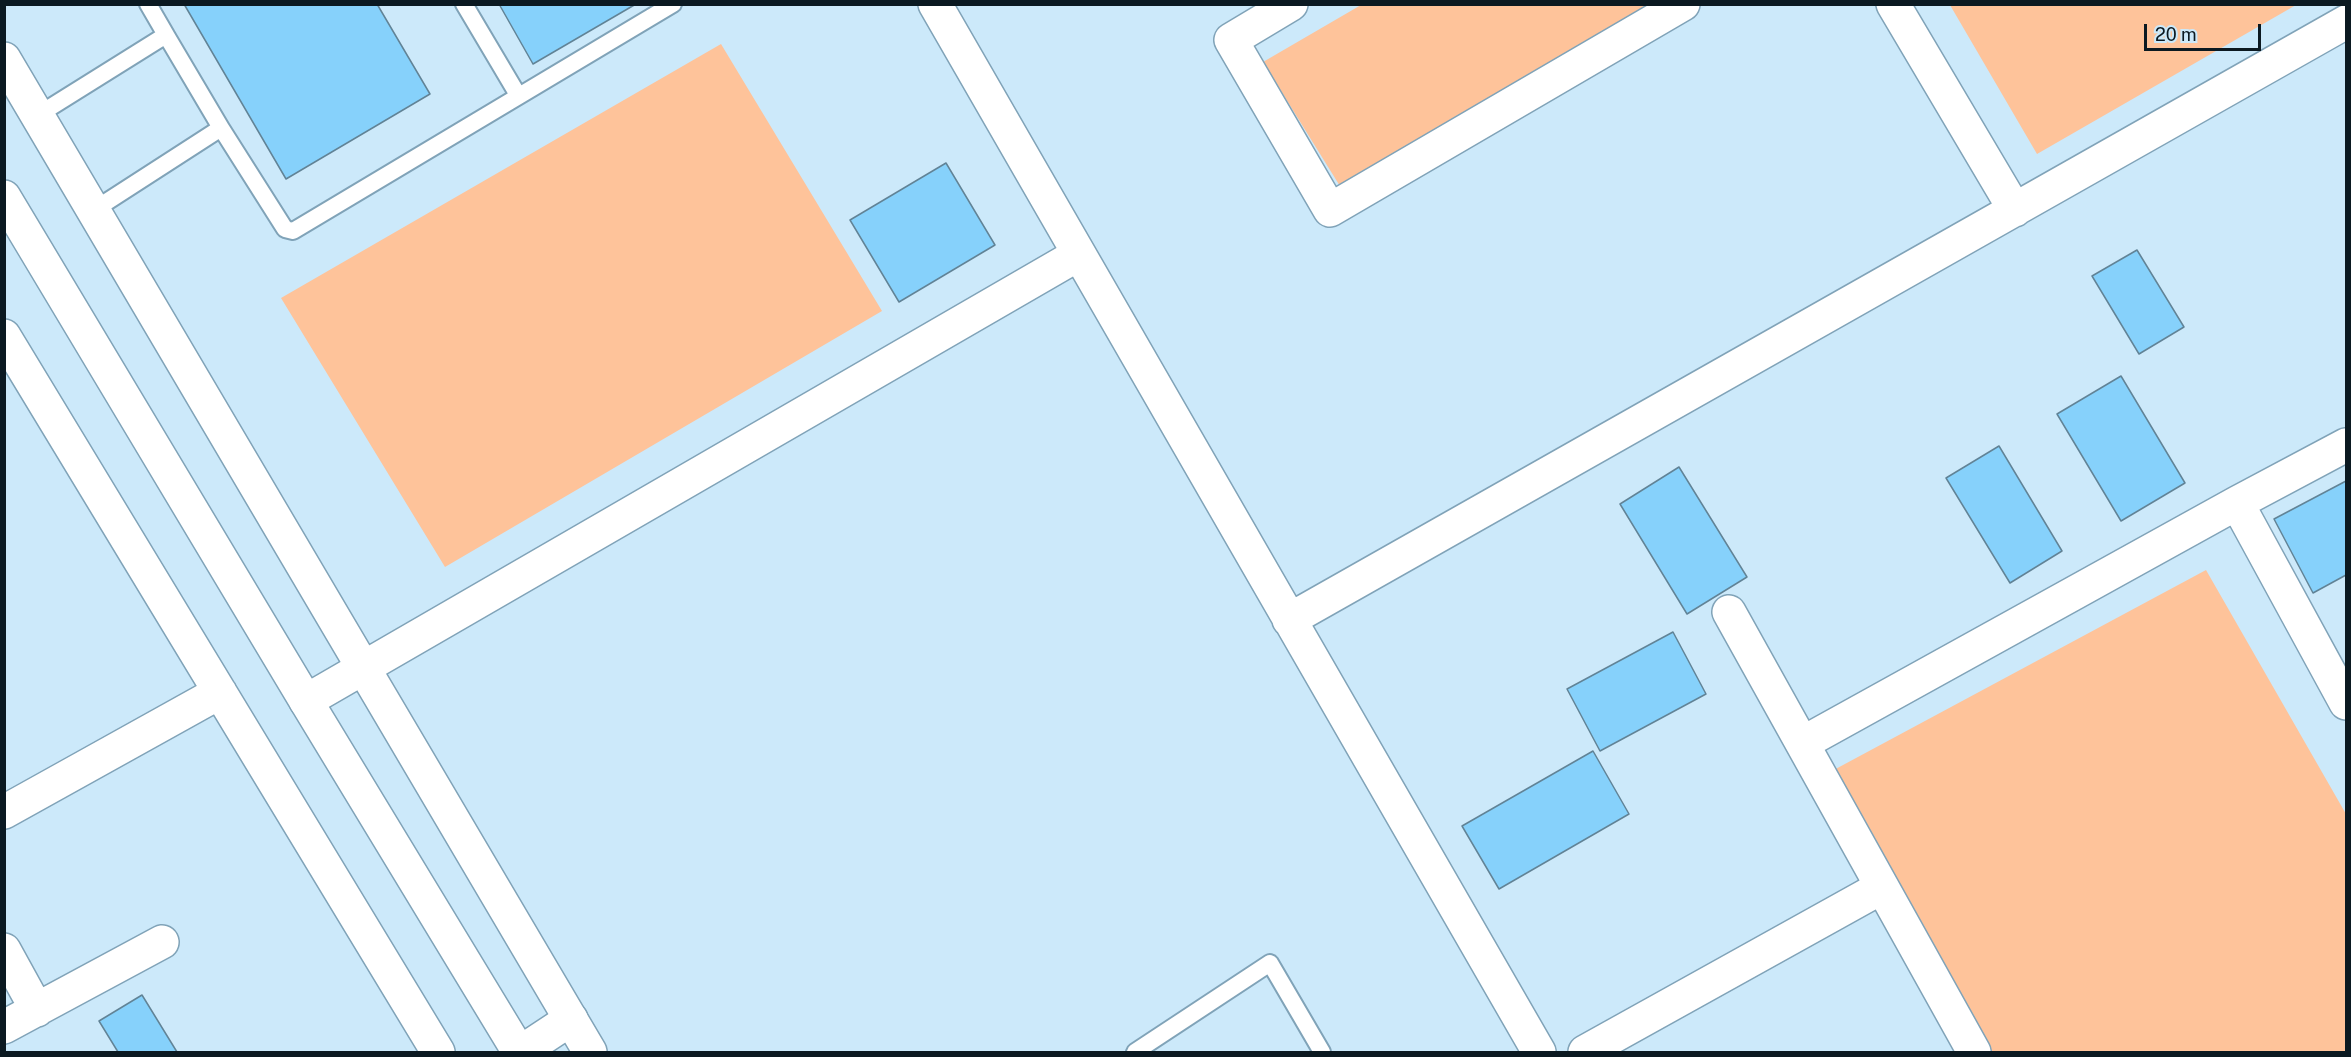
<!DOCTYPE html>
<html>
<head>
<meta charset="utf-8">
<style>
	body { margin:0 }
	#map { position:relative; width:2351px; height:1057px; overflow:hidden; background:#cce9fa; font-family:"Public Sans",sans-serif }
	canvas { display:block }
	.frame { position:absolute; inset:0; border:6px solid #0b1921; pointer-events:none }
	.scale { position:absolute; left:2144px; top:24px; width:117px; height:27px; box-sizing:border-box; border:3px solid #0b1921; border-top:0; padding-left:8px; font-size:18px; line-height:21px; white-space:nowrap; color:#0b1921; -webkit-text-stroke:4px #cce9fa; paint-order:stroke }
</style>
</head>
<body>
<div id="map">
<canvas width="2351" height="1057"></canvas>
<div class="frame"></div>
<div class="scale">20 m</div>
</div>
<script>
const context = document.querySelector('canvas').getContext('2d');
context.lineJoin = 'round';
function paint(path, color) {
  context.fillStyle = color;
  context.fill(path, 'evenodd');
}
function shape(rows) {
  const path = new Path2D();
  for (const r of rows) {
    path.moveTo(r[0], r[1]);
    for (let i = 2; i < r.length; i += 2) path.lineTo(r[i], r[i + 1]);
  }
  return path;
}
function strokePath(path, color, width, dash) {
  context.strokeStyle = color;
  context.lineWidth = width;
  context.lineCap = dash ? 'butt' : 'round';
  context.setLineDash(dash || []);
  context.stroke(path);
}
const green = shape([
	[1361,5,1666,5,1343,191,1263,62],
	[1950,5,2296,5,2037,154],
	[721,44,882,311,445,567,281,298],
	[2206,570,2346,814,2346,1052,1989,1052,1830,772]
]);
const building = shape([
	[184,4,377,4,430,94,286,179,184,4],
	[499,4,636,4,533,64,499,4],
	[946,163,995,245,899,302,850,220,946,163],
	[2137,250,2184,327,2139,354,2092,276,2137,250],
	[2121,376,2185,483,2121,521,2057,414,2121,376],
	[1999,446,2062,551,2010,583,1946,478,1999,446],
	[1679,467,1747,577,1687,614,1620,504,1679,467],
	[2346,481,2346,575,2313,593,2274,519,2346,481],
	[1673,632,1706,694,1600,751,1567,689,1673,632],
	[1593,751,1629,814,1499,889,1462,826,1593,751],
	[142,995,177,1052,118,1052,99,1021,142,995]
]);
const lane = shape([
	[464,4,518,95],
	[166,35,221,128],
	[38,115,166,35,148,4],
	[94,210,221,128,285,229,293,231,673,4],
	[1135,1052,1270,963,1322,1052]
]);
const street = shape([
	[935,4,1539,1052],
	[1291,4,1231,40,1330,210,1683,4],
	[1893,4,2015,210],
	[4,336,438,1052],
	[2237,503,2346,703],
	[1729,612,1974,1052],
	[1289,620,2346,22],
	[306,701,1079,254],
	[1803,743,2237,503,2346,445],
	[4,812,220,692],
	[4,950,37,1010],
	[4,1027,162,942],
	[521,1052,571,1019],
	[1585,1052,1882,887]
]);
const secondary = shape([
	[4,59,590,1052],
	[4,197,306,701,519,1052]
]);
paint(green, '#fec39a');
paint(building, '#86d1fb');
strokePath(building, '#618396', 1.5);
strokePath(lane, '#80a3b8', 20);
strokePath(street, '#80a3b8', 36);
strokePath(secondary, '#80a3b8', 36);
strokePath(lane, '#fff', 16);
strokePath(street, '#fff', 33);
strokePath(secondary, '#fff', 33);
</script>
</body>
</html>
